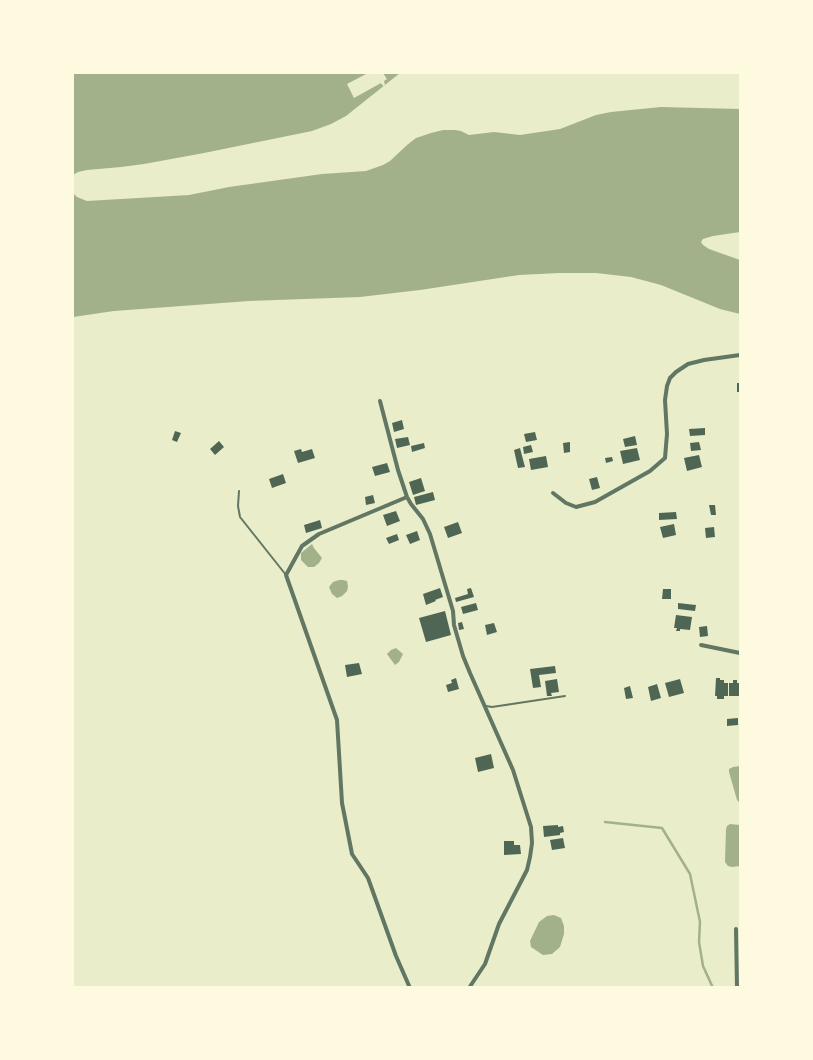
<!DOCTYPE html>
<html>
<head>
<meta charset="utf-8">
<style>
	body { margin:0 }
	#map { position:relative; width:813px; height:1060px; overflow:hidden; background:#e9edc9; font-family:"Roboto Condensed",sans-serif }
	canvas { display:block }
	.frame { position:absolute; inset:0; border:74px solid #fefae0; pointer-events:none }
</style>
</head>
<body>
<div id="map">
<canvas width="813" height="1060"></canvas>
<div class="frame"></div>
</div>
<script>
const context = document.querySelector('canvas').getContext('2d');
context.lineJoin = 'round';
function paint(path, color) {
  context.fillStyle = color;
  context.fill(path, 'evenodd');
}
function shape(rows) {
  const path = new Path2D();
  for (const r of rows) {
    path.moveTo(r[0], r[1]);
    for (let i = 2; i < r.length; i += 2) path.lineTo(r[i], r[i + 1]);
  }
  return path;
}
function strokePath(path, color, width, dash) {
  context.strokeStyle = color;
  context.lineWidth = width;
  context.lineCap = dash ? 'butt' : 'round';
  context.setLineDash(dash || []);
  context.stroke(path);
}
const water = shape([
	[73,73,400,73,346,116,331,124,312,131,204,153,144,164,121,167,87,170,78,172,73,175],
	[661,107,740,109,740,232,713,236,703,239,701,242,703,245,709,249,740,260,740,314,720,309,661,285,631,277,596,273,559,273,519,275,420,290,360,297,249,301,114,311,73,317,73,193,77,197,87,201,189,195,229,187,322,174,366,171,383,165,390,161,407,145,416,138,431,133,443,130,455,130,461,131,469,135,494,132,520,135,560,129,596,115,611,112],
	[312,544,314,548,322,558,319,563,314,567,308,567,301,560,301,553],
	[339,580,343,580,347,581,348,587,347,591,342,596,337,598,332,594,329,587,333,582],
	[396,648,403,654,399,662,395,665,387,654,391,650],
	[740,766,740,803,737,800,729,772,729,769,733,767],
	[730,824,740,825,740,866,732,867,728,866,725,862,726,829,727,826],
	[554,915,561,918,564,926,564,934,560,947,552,954,543,955,531,947,530,941,539,922,547,916]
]);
const pier = shape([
	[368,73,383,73,387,79,384,81,385,85,383,86,381,83,354,98,347,84]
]);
const stream = shape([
	[605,822,662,828,690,874,700,922,699,942,703,966,713,988]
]);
const building = shape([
	[737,383,740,383,740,392,737,392],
	[402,420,404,429,394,432,392,423],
	[705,428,705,435,690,436,689,429],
	[175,431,181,433,177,442,172,440],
	[535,432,537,440,526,442,524,434],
	[635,436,637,445,625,447,623,439],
	[408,437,410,445,397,448,395,439],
	[219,441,224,447,215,455,210,449],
	[570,442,570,452,564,453,563,443],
	[699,442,701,450,691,451,690,443],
	[424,443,425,448,412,452,411,446],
	[531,445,533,452,524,454,523,447],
	[520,448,525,467,518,468,514,450],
	[637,448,640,460,623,464,620,451],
	[301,449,302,452,312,449,315,458,298,463,294,451],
	[699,455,702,467,687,471,684,458],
	[546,456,548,467,531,470,529,459],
	[612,457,613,461,606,463,605,458],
	[387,463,390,472,375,476,372,467],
	[283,474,286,483,272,488,269,479],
	[597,477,600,488,592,490,589,479],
	[421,478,425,491,413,495,409,482],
	[433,492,435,500,416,505,414,497],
	[373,495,375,503,366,505,365,497],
	[709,505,715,505,716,515,711,515],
	[396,511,400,521,387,526,383,515],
	[676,512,677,519,659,520,659,513],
	[320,520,322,528,306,533,304,525],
	[458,522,462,533,448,538,444,527],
	[674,524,676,535,663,538,660,527],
	[714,527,715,537,706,538,705,528],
	[417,531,420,540,410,544,406,535],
	[397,534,399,540,389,544,386,538],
	[440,588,443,597,435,600,436,601,426,605,423,594],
	[471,588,474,597,456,602,455,598,468,594,467,589],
	[663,589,671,589,671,599,662,599],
	[476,603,478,610,463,614,461,607],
	[678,603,696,605,695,611,678,609],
	[445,611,451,635,426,642,419,618],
	[676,615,692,617,690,630,680,629,680,631,676,631,677,628,674,628],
	[462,622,464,629,459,630,458,623],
	[494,623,497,632,487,635,485,625],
	[707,626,708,636,700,637,699,627],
	[359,663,362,674,347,677,345,665],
	[555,666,556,673,539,675,541,687,533,688,530,669],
	[456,678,459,689,448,692,446,685,452,683,451,680],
	[716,678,720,678,720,680,724,680,724,683,728,683,728,696,724,696,724,699,717,699,717,696,715,696],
	[557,679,559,692,551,693,552,696,547,696,545,681],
	[680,679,684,693,669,697,665,683],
	[733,680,737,680,737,683,740,683,740,696,729,696,729,683,733,683],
	[657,684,661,698,651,701,648,687],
	[630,686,633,698,626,699,624,688],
	[738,718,738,725,727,726,727,719],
	[491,754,494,768,478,772,475,758],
	[558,825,558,827,563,826,564,832,560,833,560,835,544,837,543,826],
	[563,838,565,848,552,850,550,840],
	[504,841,514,841,514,845,520,845,521,854,504,855]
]);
const service = shape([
	[239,491,238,506,240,517,286,575],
	[486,706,492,707,565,696]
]);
const minor = shape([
	[380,401,398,470,407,497,411,504,423,519,430,534,453,611,454,625,463,656,470,673,513,770,531,827,532,843,530,857,527,870,499,924,485,964,469,988],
	[553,493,566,503,576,507,595,502,650,471,665,458,667,434,665,400,667,386,670,378,676,372,688,364,704,360,740,355],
	[407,497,319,534,302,546,286,575,337,720,342,803,352,854,368,878,396,956,410,988],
	[701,645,740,653],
	[736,929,737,988]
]);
paint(water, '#a3b18a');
paint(pier, '#e9edc9');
strokePath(stream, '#a3b18a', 2.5);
paint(building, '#4f6655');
strokePath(service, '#617663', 2);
strokePath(minor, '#617663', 4);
</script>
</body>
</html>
